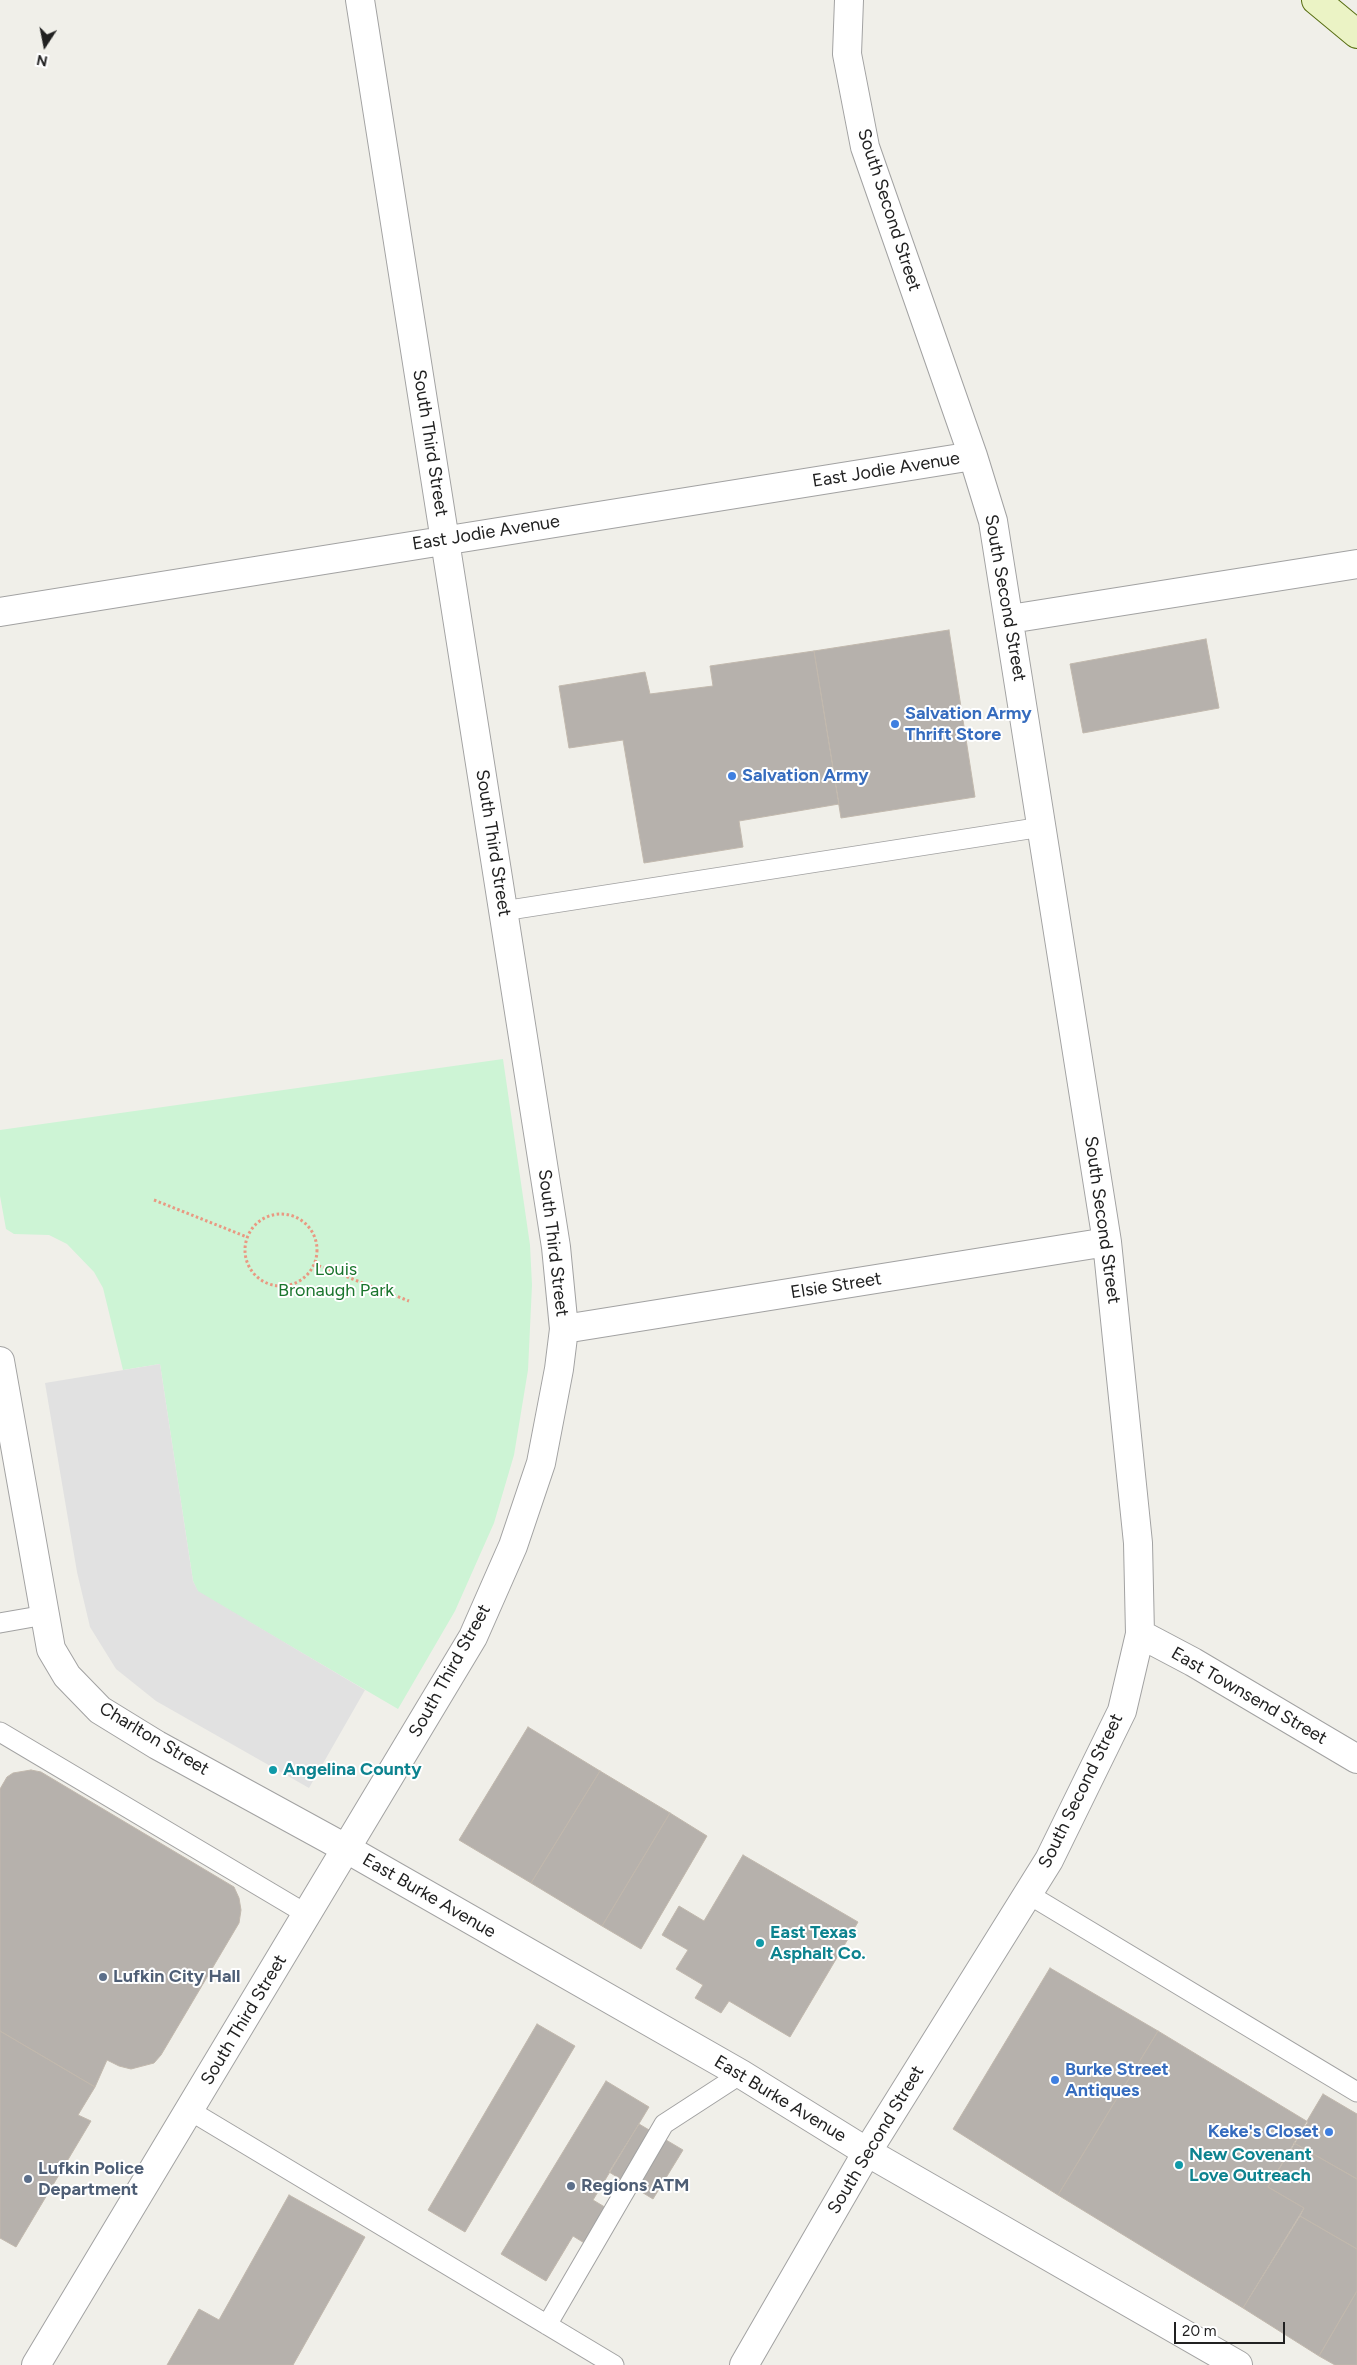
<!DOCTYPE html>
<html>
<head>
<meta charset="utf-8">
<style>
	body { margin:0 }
	#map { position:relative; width:1357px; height:2365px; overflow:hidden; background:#f0efe9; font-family:Figtree,sans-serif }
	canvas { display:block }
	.north { position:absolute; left:20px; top:20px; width:50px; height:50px; -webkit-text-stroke:4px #fff; paint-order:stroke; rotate:191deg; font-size:14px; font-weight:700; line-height:20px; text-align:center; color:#212121 }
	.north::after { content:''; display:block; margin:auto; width:18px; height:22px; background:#212121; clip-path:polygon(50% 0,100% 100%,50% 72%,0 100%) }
	.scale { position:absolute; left:1174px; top:2322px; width:111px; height:22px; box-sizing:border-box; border:2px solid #212121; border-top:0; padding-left:6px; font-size:15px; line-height:18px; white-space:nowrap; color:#212121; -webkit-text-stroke:4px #fff; paint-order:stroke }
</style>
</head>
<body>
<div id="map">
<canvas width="1357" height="2365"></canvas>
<div class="north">N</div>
<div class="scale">20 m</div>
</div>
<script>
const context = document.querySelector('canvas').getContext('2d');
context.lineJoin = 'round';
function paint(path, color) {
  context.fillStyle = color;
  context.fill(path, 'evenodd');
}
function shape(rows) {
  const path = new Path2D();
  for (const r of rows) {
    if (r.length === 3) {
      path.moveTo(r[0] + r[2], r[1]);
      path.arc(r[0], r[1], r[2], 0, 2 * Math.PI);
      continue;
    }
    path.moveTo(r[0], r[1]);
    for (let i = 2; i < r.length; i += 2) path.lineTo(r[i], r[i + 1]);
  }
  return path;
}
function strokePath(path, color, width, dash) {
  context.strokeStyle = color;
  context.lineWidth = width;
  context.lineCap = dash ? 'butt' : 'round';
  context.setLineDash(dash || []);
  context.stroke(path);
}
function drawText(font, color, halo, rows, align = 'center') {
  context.font = font + ' Figtree,sans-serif';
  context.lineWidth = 4;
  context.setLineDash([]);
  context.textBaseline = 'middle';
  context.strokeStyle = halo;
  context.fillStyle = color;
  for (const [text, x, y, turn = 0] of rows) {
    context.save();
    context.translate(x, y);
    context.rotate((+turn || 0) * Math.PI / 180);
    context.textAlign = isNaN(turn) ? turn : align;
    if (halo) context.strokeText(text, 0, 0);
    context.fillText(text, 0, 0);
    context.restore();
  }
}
const park = shape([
	[503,1059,530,1245,532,1285,528,1370,514,1455,494,1523,455,1611,398,1709,198,1592,193,1581,160,1364,123,1370,103,1288,94,1272,67,1244,49,1235,14,1234,6,1229,0,1196,0,1130]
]);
const parking = shape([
	[160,1364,193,1581,198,1591,365,1690,309,1788,156,1701,116,1669,90,1627,77,1572,45,1383]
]);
const building = shape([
	[949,630,975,797,841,818,814,651,949,630],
	[1206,639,1219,708,1083,733,1070,664,1206,639],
	[814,651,839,804,739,821,743,847,644,863,623,740,569,748,559,686,645,672,650,694,713,686,710,666,814,651],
	[528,1727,600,1771,531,1883,459,1840,528,1727],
	[31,1770,41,1772,234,1887,239,1898,241,1910,239,1923,161,2055,154,2063,131,2069,119,2066,107,2060,95,2087,0,2031,0,1789,7,1777,13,1773,31,1770],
	[600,1771,670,1813,602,1926,531,1883,600,1771],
	[670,1813,707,1836,641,1949,602,1926,670,1813],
	[743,1855,858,1922,790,2037,729,2001,721,2013,695,1998,703,1985,676,1969,688,1950,662,1935,679,1906,704,1921,743,1855],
	[1050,1968,1158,2031,1058,2195,953,2129,1050,1968],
	[537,2024,575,2046,465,2232,428,2210,537,2024],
	[0,2031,95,2087,78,2115,91,2121,16,2247,0,2238,0,2031],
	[1158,2031,1308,2122,1268,2187,1304,2208,1243,2308,1058,2195,1158,2031],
	[606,2081,649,2107,593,2200,608,2209,586,2244,573,2236,546,2281,501,2254,606,2081],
	[1323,2094,1357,2114,1357,2179,1294,2143,1323,2094],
	[639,2124,683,2150,653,2199,609,2172,639,2124],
	[1294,2143,1357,2179,1357,2249,1300,2216,1304,2208,1268,2187,1294,2143],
	[289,2195,365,2237,293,2365,167,2365,199,2309,219,2320,289,2195],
	[1300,2216,1357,2249,1357,2291,1319,2356,1243,2308,1300,2216],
	[1357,2291,1357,2365,1335,2365,1319,2356,1357,2291]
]);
const path = shape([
	[154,1200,247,1237],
	[281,1250,36],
	[314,1264,409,1301]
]);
const lane = shape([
	[503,911,1042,827],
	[0,1623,45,1615],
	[0,1732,308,1915],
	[1028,1894,1357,2092],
	[189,2110,614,2365],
	[547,2325,664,2124,741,2074]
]);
const street = shape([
	[0,612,973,456],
	[1010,619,1357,564],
	[564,1329,1107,1242],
	[0,1361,51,1649,67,1676,100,1710,157,1745,347,1849,741,2074,867,2152,1238,2365],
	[1140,1634,1193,1662,1357,1759],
	[36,2365,473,1637,513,1546,541,1463,559,1369,564,1329,556,1247,360,0],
	[744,2365,867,2152,1049,1860,1122,1711,1140,1634,1138,1543,1107,1242,993,521,973,456,865,147,847,54,849,0]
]);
const secondary = shape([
	[1316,0,1357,34]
]);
const markers = [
	[895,724,5,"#3f7fe0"],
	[732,776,5,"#3f7fe0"],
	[273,1770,5,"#0f9aa8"],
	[760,1943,5,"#0f9aa8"],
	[103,1977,5,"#5c6f8a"],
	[1055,2080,5,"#3f7fe0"],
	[1329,2132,5,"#3f7fe0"],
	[1179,2165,5,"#0f9aa8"],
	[28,2179,5,"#5c6f8a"],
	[571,2186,5,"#5c6f8a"]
];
const streetNames = [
	["South Second Street",889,210,72],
	["South Third Street",430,443,81],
	["East Jodie Avenue",886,470,-9],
	["East Jodie Avenue",486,533,-9],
	["South Second Street",1005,598,80],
	["South Third Street",493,843,81],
	["South Second Street",1102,1220,82],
	["South Third Street",553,1243,83],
	["Elsie Street",836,1286,-9],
	["South Third Street",450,1671,-61],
	["East Townsend Street",1249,1696,30],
	["Charlton Street",154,1739,31],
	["South Second Street",1081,1791,-64],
	["East Burke Avenue",429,1896,30],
	["South Third Street",244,2020,-59],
	["East Burke Avenue",780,2099,31],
	["South Second Street",876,2140,-59]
];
const shopNames = [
	["Salvation Army",905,714],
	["Thrift Store",905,735],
	["Salvation Army",742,776],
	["Burke Street",1065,2070],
	["Antiques",1065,2091],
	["Keke's Closet",1319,2132,"right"]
];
const parkNames = [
	["Louis",336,1270],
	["Bronaugh Park",336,1291]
];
const cultureNames = [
	["Angelina County",283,1770],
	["East Texas",770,1933],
	["Asphalt Co.",770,1954],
	["New Covenant",1189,2155],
	["Love Outreach",1189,2176]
];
const serviceNames = [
	["Lufkin City Hall",113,1977],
	["Lufkin Police",38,2169],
	["Department",38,2190],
	["Regions ATM",581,2186]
];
paint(park, '#cdf4d5');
paint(parking, '#e1e1e1');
paint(building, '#b6b1ac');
strokePath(building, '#c1b8ad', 1);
strokePath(lane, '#a2a2a2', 21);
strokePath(street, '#a2a2a2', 30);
strokePath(secondary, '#586e13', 30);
strokePath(path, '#e99982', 3, [2.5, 2.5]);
strokePath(lane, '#fff', 19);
strokePath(street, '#fff', 28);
strokePath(secondary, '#ebf3c5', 28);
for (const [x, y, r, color] of markers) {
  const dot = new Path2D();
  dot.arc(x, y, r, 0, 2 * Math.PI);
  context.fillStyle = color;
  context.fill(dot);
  strokePath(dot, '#fff', 2);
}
drawText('18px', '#212121', '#fff', streetNames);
drawText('bold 18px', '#366cbe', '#fff', shopNames, 'left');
drawText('18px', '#1a752d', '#fff', parkNames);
drawText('bold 18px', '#0d838f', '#fff', cultureNames, 'left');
drawText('bold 18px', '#4e5e75', '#fff', serviceNames, 'left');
</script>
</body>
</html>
